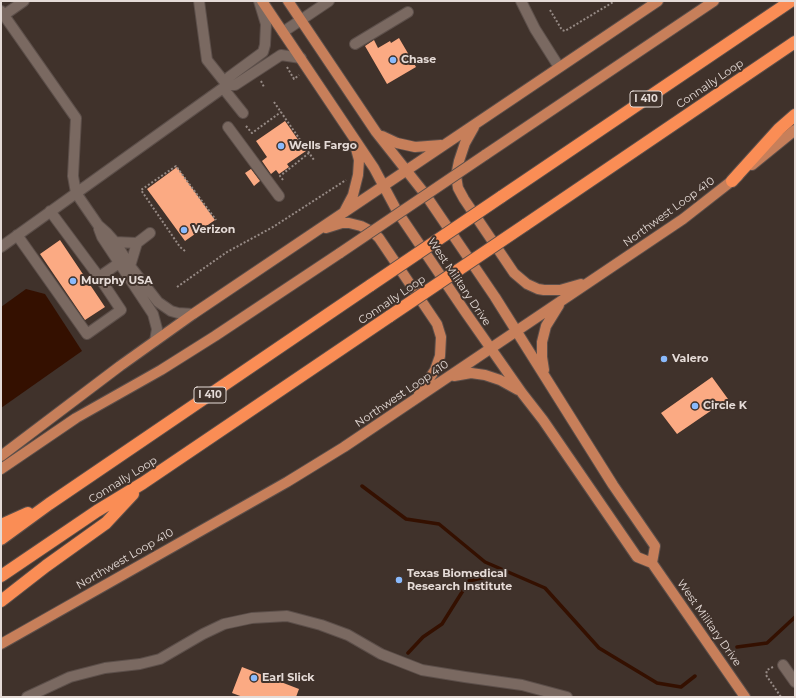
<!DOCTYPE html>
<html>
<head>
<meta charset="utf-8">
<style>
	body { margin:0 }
	#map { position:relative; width:796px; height:698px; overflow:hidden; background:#40322b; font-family:Montserrat,sans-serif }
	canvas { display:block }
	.frame { position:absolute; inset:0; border:2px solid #e5dbd7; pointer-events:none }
</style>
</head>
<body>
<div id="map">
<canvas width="796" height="698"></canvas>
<div class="frame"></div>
</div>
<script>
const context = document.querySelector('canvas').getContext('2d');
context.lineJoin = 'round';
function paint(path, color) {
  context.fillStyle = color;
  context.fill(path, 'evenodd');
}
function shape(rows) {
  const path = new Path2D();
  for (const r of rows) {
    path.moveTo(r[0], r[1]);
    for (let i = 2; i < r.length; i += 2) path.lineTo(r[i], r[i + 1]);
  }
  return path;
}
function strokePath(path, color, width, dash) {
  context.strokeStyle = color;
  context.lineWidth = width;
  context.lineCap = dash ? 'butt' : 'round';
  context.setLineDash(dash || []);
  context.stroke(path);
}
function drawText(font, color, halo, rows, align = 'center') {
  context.font = font + ' Montserrat,sans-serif';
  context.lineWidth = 4;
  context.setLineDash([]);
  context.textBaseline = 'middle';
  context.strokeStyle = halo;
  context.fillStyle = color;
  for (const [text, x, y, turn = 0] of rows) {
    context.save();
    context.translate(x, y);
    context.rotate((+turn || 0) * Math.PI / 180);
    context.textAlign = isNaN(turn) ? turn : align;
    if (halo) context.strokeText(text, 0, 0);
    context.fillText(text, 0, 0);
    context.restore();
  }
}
const water = shape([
	[26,289,45,294,82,351,1,408,1,307]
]);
const stream = shape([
	[362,486,406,519,439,524,485,562,545,588,599,648,657,683,681,687,695,676],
	[737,647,767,643,795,617],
	[408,653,423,637,442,624,469,581,507,572]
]);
const building = shape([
	[399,38,416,67,387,84,365,46,374,40,378,48,390,41,391,43],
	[285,121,306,151,287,164,289,167,279,174,276,170,271,174,262,161,267,157,256,141],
	[177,167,215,220,185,241,147,189],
	[251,169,260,181,254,186,245,173],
	[60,240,105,307,85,320,40,254],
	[712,377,728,399,677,434,661,413],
	[242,667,299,689,296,697,243,697,232,693]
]);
const path = shape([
	[550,10,562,30,565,31,615,1],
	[287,67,294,79,299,75],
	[261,81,264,87],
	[274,102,314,160],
	[246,126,252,133,281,112],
	[283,180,280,176,309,153],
	[185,251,180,247,141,190,176,166,216,220],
	[177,287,227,252,273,227,346,180],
	[773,667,767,670,766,675,781,697]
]);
const minor = shape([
	[199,1,207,60,227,85,235,85,281,55,301,58],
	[521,1,535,29,559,67],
	[1,11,76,118,73,176,76,193,98,225,107,233,115,242,130,266,158,302,171,311,178,313,193,314],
	[4,15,24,1],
	[283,32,329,1],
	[355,44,408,12],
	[223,88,243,113],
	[228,127,279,196],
	[50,211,99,277,119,263],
	[99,229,102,237,153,314,157,329,155,341],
	[17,235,87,334,121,310,99,277],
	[115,242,137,243],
	[1,247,223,88,227,85,229,77,263,52,265,45,266,24,259,1],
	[130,266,137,243,150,233],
	[783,665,795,682],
	[27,697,70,677,105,668,140,664,160,659,203,634,224,624,252,618,287,616,321,625,348,635,381,654,422,670,465,677,522,685,567,697]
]);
const major = shape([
	[262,1,374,168,397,211,466,313,522,393,543,420,637,557,652,563,745,697],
	[288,1,376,132,425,194,495,297,613,485,655,546,652,563],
	[474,127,465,143,459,161,456,176,458,188,464,199,514,273,527,284,538,289,544,290,560,290,581,284],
	[382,136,397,143,415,147,441,145],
	[485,155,714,1],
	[752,165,795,130],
	[344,212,353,195,358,175,359,160,355,145],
	[326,228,342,223,349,223,361,226,373,232,379,238,437,324,441,337,440,356,435,370,419,394],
	[544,370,542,357,542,342,546,326,559,305],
	[454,376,471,373,485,375,500,380,518,390],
	[1,456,120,366,193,314,658,1],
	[1,469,76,418,161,370,215,336,340,253],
	[1,644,287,482,344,447,683,219,738,176]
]);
const highway = shape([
	[732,181,779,129,795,115],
	[501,197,791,1],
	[525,225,795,42],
	[1,525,28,513],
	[1,539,49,504,371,285],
	[1,576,97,511,143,483,390,316],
	[1,601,46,566,106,523,133,494]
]);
const majorBridge = shape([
	[340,253,485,155]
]);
const highwayBridge = shape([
	[371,285,501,197],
	[390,316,525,225]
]);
const markers = [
	[393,60,4,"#8abafc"],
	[281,146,4,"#8abafc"],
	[184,230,4,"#8abafc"],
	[73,281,4,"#8abafc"],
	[664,359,4,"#8abafc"],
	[695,406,4,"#8abafc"],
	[399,580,4,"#8abafc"],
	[254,678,4,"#8abafc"]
];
const shields = [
	[646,99,32],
	[210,395,32]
];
const shieldNames = [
	["I 410",646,99],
	["I 410",210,395]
];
const poiNames = [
	["Chase",401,60],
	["Wells Fargo",289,146],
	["Verizon",192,230],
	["Murphy USA",81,281],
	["Valero",672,359],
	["Circle K",703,406],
	["Texas Biomedical",407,574],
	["Research Institute",407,587],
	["Earl Slick",262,678]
];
const streetNames = [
	["Connally Loop",710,84,-34],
	["Northwest Loop 410",669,212,-36],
	["West Military Drive",459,282,56],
	["Connally Loop",392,300,-34],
	["Northwest Loop 410",402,394,-34],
	["Connally Loop",123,480,-32],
	["Northwest Loop 410",125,559,-30],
	["West Military Drive",709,623,55]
];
paint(water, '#341000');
strokePath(stream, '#341000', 3.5);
paint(building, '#fbaa83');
strokePath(minor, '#5c4f4a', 12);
strokePath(major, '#5c4f4a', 12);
strokePath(highway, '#5c4f4a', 14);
strokePath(path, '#968a85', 2, [2, 2]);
strokePath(minor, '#7a6961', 10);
strokePath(major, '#c77f5a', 10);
strokePath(highway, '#fa8d55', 12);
strokePath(majorBridge, '#5c4f4a', 12, []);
strokePath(highwayBridge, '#5c4f4a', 14, []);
strokePath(majorBridge, '#c77f5a', 10);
strokePath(highwayBridge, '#fa8d55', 12);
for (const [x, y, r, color] of markers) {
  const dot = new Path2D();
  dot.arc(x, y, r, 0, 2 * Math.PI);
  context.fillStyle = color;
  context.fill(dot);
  strokePath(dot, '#40322b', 1.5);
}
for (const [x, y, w] of shields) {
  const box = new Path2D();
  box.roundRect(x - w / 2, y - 8, w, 16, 3);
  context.fillStyle = '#40322b';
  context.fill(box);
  strokePath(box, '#e5dbd7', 1);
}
drawText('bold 10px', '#e5dbd7', null, shieldNames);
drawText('bold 11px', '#e5dbd7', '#40322b', poiNames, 'left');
drawText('11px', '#e5dbd7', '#40322b', streetNames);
</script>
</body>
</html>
